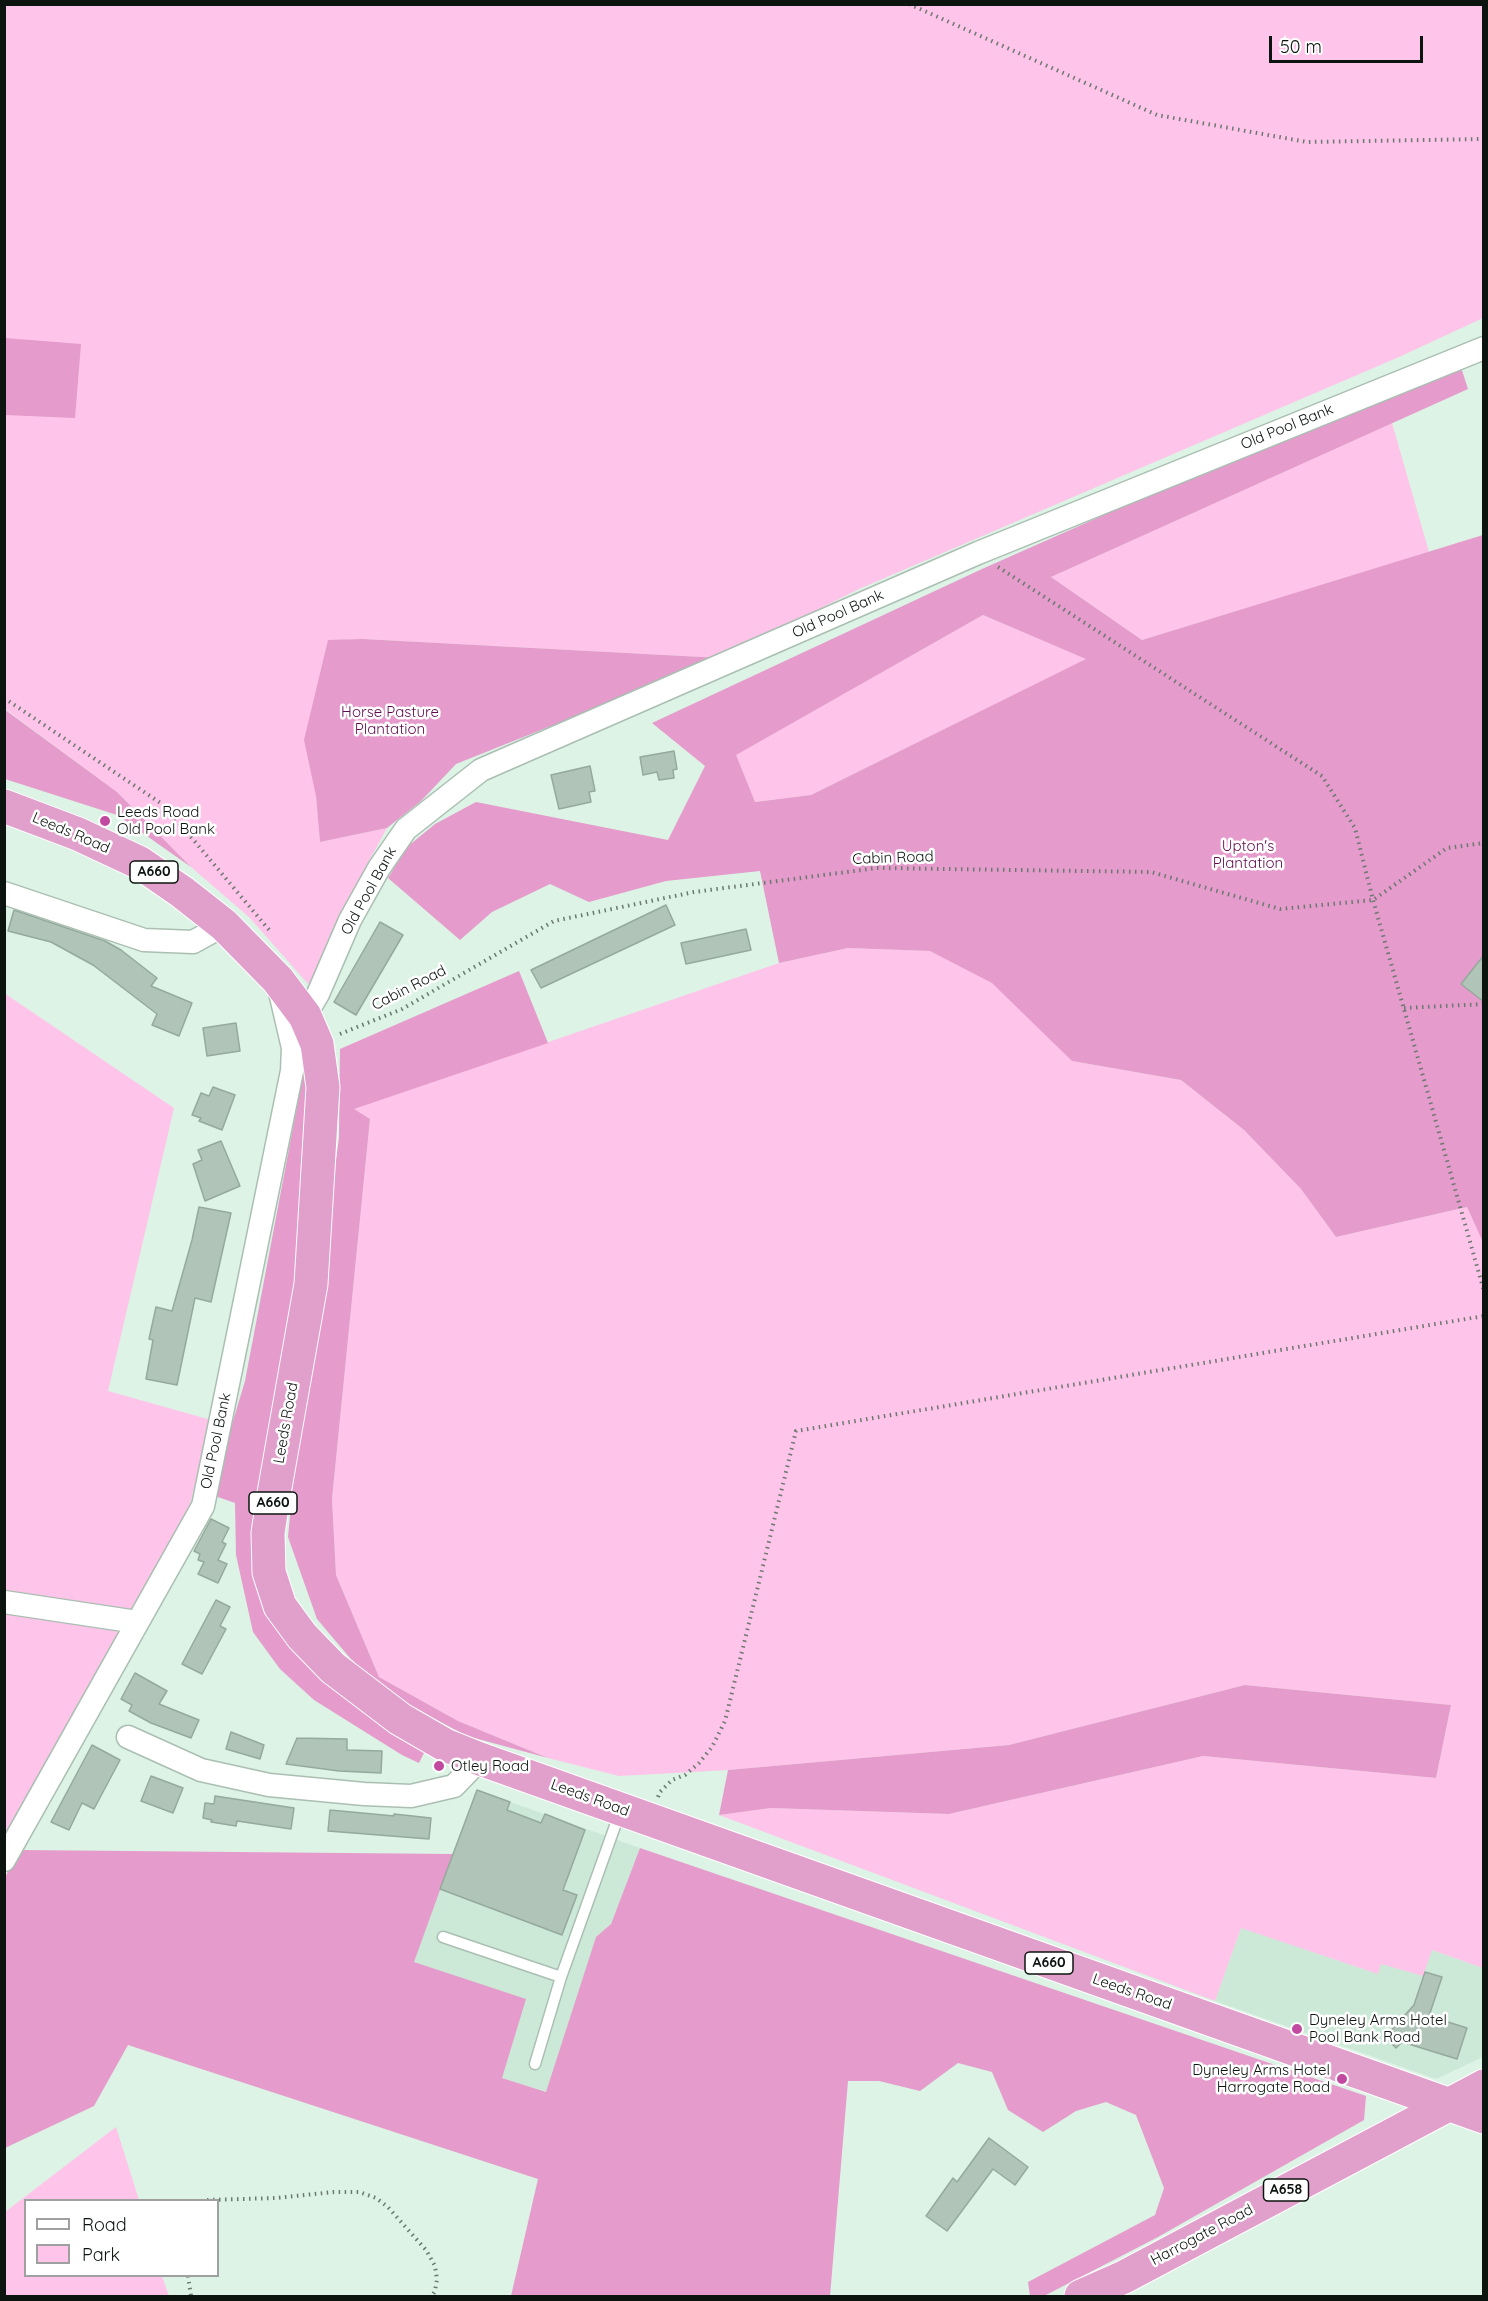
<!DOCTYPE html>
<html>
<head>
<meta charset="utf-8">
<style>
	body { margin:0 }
	#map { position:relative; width:1488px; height:2301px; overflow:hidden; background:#ddf3e5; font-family:Quicksand,sans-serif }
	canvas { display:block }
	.frame { position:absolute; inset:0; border:6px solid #0c140f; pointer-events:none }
	.legend { position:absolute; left:24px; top:2199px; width:195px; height:78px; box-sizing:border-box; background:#fff; border:2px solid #9ea19f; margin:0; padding:8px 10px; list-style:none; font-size:18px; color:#0c140f }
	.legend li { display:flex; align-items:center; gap:12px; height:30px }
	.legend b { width:30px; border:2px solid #9ea19f }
	.scale { position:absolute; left:1269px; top:36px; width:154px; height:27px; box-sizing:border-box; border:3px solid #0c140f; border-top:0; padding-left:8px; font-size:18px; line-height:21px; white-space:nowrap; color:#0c140f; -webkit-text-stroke:4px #fff; paint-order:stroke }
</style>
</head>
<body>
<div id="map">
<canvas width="1488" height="2301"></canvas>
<div class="frame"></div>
<ul class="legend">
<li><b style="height:8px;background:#fff"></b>Road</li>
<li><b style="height:16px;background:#fec4e9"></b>Park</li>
</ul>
<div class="scale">50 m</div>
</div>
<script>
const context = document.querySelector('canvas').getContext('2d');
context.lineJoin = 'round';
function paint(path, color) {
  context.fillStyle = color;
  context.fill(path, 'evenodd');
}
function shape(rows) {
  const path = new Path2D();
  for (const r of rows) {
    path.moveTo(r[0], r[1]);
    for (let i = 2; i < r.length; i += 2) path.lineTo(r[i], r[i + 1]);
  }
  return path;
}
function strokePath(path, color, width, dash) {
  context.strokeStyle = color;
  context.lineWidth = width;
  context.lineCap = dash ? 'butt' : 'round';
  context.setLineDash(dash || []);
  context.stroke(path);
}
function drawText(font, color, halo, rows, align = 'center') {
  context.font = font + ' Quicksand,sans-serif';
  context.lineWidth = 5;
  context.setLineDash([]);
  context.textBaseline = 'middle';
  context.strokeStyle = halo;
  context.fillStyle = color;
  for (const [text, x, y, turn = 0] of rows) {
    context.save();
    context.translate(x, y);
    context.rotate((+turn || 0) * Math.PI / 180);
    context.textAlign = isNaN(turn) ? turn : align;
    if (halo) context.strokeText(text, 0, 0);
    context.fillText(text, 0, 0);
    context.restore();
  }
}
const built = shape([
	[477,1790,640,1848,611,1924,596,1938,547,2092,502,2078,413,1962],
	[1241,1927,1378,1974,1380,1964,1432,1950,1483,1968,1483,2057,1436,2079,1215,2001]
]);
const green = shape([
	[5,5,1483,5,1483,318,1399,357,859,589,721,658,363,639,328,641,316,796,320,842,387,828,363,872,322,958,315,984,309,985,249,917,191,867,117,792,5,709],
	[1392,423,1429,552,1142,640,1051,577],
	[983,615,1087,659,811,795,755,802,735,755],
	[848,948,930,951,995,982,1072,1061,1181,1080,1244,1130,1301,1189,1336,1237,1467,1207,1484,1242,1483,1968,1432,1950,1423,1976,1381,1964,1378,1974,1241,1928,1215,2001,719,1815,771,1808,949,1814,1203,1756,1436,1778,1451,1705,1245,1685,1009,1745,728,1770,619,1776,548,1758,458,1721,379,1677,336,1575,332,1499,370,1119,353,1109,779,963],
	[4,993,174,1108,108,1391,211,1420,185,1524,127,1615,5,1592],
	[5,1613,113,1629,119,1633,5,1839],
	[116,2127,139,2200,26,2200,26,2276,162,2276,169,2296,5,2296,5,2212]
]);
const forest = shape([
	[5,338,81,344,75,418,5,415],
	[1458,358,1468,389,1051,577,1142,640,1483,535,1483,1242,1467,1207,1336,1237,1301,1189,1244,1130,1181,1080,1072,1061,992,983,930,951,848,948,779,963,760,871,666,881,589,902,550,884,492,912,460,940,388,878,407,847,435,824,476,802,668,840,705,766,652,723,982,569],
	[983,615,1086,659,811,795,755,802,736,755],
	[363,639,721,658,456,764,421,801,387,828,320,842,316,796,304,740,328,640],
	[4,709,117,792,191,867,117,815,5,779],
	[519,971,548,1043,354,1109,370,1119,332,1499,336,1575,379,1677,458,1721,548,1758,467,1736,387,1694,350,1658,317,1619,288,1537,296,1452,339,1138,340,1049],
	[303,1075,311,1078,297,1293,258,1567,428,1745,419,1763,402,1755,314,1700,280,1669,253,1632,236,1555,235,1503,215,1496,218,1471,245,1381],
	[1245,1685,1451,1705,1436,1778,1203,1756,949,1814,771,1808,719,1815,728,1770,1009,1745],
	[640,1848,1366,2096,1364,2120,1158,2237,1044,2296,1030,2296,1028,2282,1155,2215,1164,2188,1136,2115,1106,2102,1076,2111,1043,2132,1008,2110,992,2072,958,2063,920,2091,879,2081,848,2081,830,2296,511,2296,538,2179,128,2045,94,2106,5,2148,4,1880,18,1850,453,1854,414,1962,526,1999,502,2078,546,2092,596,1937,611,1924]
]);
const building = shape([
	[674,751,677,769,673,770,674,778,659,780,657,772,643,775,640,757,674,751],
	[590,766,595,791,589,792,591,802,559,809,551,775,590,766],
	[666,905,675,925,541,988,531,970,666,905],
	[14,910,105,941,121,950,157,978,151,986,192,1003,179,1036,152,1025,157,1014,93,965,51,942,8,931,14,910],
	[380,922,403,935,356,1015,334,1002,380,922],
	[746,929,751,950,686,964,681,943,746,929],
	[1484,955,1484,1002,1461,984,1484,955],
	[236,1023,240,1051,207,1056,203,1028,236,1023],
	[213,1087,235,1095,222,1130,199,1121,201,1118,192,1115,201,1093,209,1096,213,1087],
	[221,1141,240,1186,205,1201,193,1164,202,1160,198,1150,221,1141],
	[199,1207,231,1213,211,1302,195,1298,177,1385,146,1379,153,1340,149,1339,156,1307,172,1311,192,1240,199,1207],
	[211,1519,229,1528,222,1542,226,1544,218,1560,227,1564,218,1583,198,1574,204,1562,198,1560,200,1554,194,1551,211,1519],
	[216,1600,230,1607,220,1626,226,1629,202,1674,182,1664,216,1600],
	[135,1673,167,1691,159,1704,199,1720,191,1738,151,1723,129,1711,132,1705,121,1699,135,1673],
	[231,1732,264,1745,260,1759,226,1749,231,1732],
	[297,1738,347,1739,347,1750,382,1751,381,1773,339,1771,286,1764,297,1738],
	[92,1745,120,1760,94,1809,82,1803,69,1830,51,1822,92,1745],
	[151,1776,183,1788,173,1813,141,1801,151,1776],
	[477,1790,510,1802,507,1810,541,1823,545,1814,585,1830,563,1890,577,1895,562,1935,440,1889,477,1790],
	[215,1796,294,1808,291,1829,237,1821,236,1826,211,1822,212,1820,203,1818,205,1803,214,1804,215,1796],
	[330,1810,394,1816,394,1814,431,1818,429,1839,328,1831,330,1810],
	[1425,1972,1442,1977,1429,2016,1467,2028,1457,2059,1402,2042,1396,2048,1385,2037,1414,2005,1425,1972],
	[989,2138,1028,2167,1015,2185,993,2169,947,2231,926,2216,953,2178,957,2182,989,2138]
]);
const path = shape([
	[909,4,1157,115,1307,142,1484,139],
	[998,567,1322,776,1355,828,1373,900,1484,1291],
	[4,698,165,806,270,931],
	[1404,1008,1484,1004],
	[340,1034,402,1009,554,921,694,892,877,868,1151,872,1280,909,1373,900,1447,848,1484,843],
	[658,1797,660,1792,672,1780,685,1775,699,1763,712,1747,725,1721,796,1431,1484,1316],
	[207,2200,276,2198,334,2192,359,2192,376,2198,388,2207,426,2250,435,2266,437,2279,435,2291,432,2296],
	[188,2276,191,2296]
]);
const service = shape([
	[443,1937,561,1977,620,1812],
	[535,2064,561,1977]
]);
const minor = shape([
	[4,893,144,940,193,942,224,925],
	[305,1016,318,994,350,920,379,868,406,829,481,770,978,553,1484,348],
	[4,1602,137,1622],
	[128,1737,201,1770,269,1785,364,1794,411,1796,454,1786,480,1759],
	[4,1860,203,1506,292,1071,293,1048,279,988]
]);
const trunk = shape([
	[4,806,78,834,140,863,182,892,224,925,278,980,305,1016,317,1044,323,1087,311,1284,274,1493,268,1533,269,1572,280,1606,302,1636,333,1668,400,1719,445,1745,480,1759,1484,2117],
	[1081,2296,1124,2277,1484,2086]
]);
const markers = [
	[105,821,6,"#c1499f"],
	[439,1766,6,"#c1499f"],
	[1297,2029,6,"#c1499f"],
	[1342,2079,6,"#c1499f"]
];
const shields = [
	[154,872,48],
	[273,1503,48],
	[1049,1963,48],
	[1286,2190,45]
];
const shieldNames = [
	["A660",154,872],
	["A660",273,1503],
	["A660",1049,1963],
	["A658",1286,2190]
];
const streetNames = [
	["Old Pool Bank",1287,427,-22],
	["Old Pool Bank",838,614,-24],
	["Leeds Road",71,833,23],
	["Cabin Road",893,858,-2],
	["Old Pool Bank",369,891,-61],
	["Cabin Road",409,988,-27],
	["Leeds Road",286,1423,-80],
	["Old Pool Bank",216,1441,-78],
	["Leeds Road",590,1798,20],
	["Leeds Road",1132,1992,19],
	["Harrogate Road",1202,2235,-28]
];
const parkNames = [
	["Horse Pasture",390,712],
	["Plantation",390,729],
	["Upton's",1248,846],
	["Plantation",1248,863]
];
const poiNames = [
	["Leeds Road",117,812],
	["Old Pool Bank",117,829],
	["Otley Road",451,1766],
	["Dyneley Arms Hotel",1309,2020],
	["Pool Bank Road",1309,2037],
	["Dyneley Arms Hotel",1330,2070,"right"],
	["Harrogate Road",1330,2087,"right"]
];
paint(built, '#cce9d7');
paint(green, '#fec4e9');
paint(forest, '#e59bcb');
paint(building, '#b0c5b8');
strokePath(building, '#95a99d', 1.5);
strokePath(service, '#aabfb2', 13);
strokePath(minor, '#aabfb2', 25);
strokePath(trunk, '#fff', 35);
strokePath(path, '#6b7970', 4, [1.5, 4.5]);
strokePath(service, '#fff', 10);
strokePath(minor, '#fff', 22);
strokePath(trunk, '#e0a0cb', 33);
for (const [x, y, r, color] of markers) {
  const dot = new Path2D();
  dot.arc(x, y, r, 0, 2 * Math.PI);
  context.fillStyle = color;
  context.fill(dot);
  strokePath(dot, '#fff', 2);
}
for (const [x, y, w] of shields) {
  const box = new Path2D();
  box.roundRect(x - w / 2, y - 11, w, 22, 4.5);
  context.fillStyle = '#fff';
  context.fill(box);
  strokePath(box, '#0c140f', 1.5);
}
drawText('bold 14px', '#0c140f', null, shieldNames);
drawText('15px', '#0c140f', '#fff', streetNames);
drawText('15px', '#620a4d', '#fff', parkNames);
drawText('15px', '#0c140f', '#fff', poiNames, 'left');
</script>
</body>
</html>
